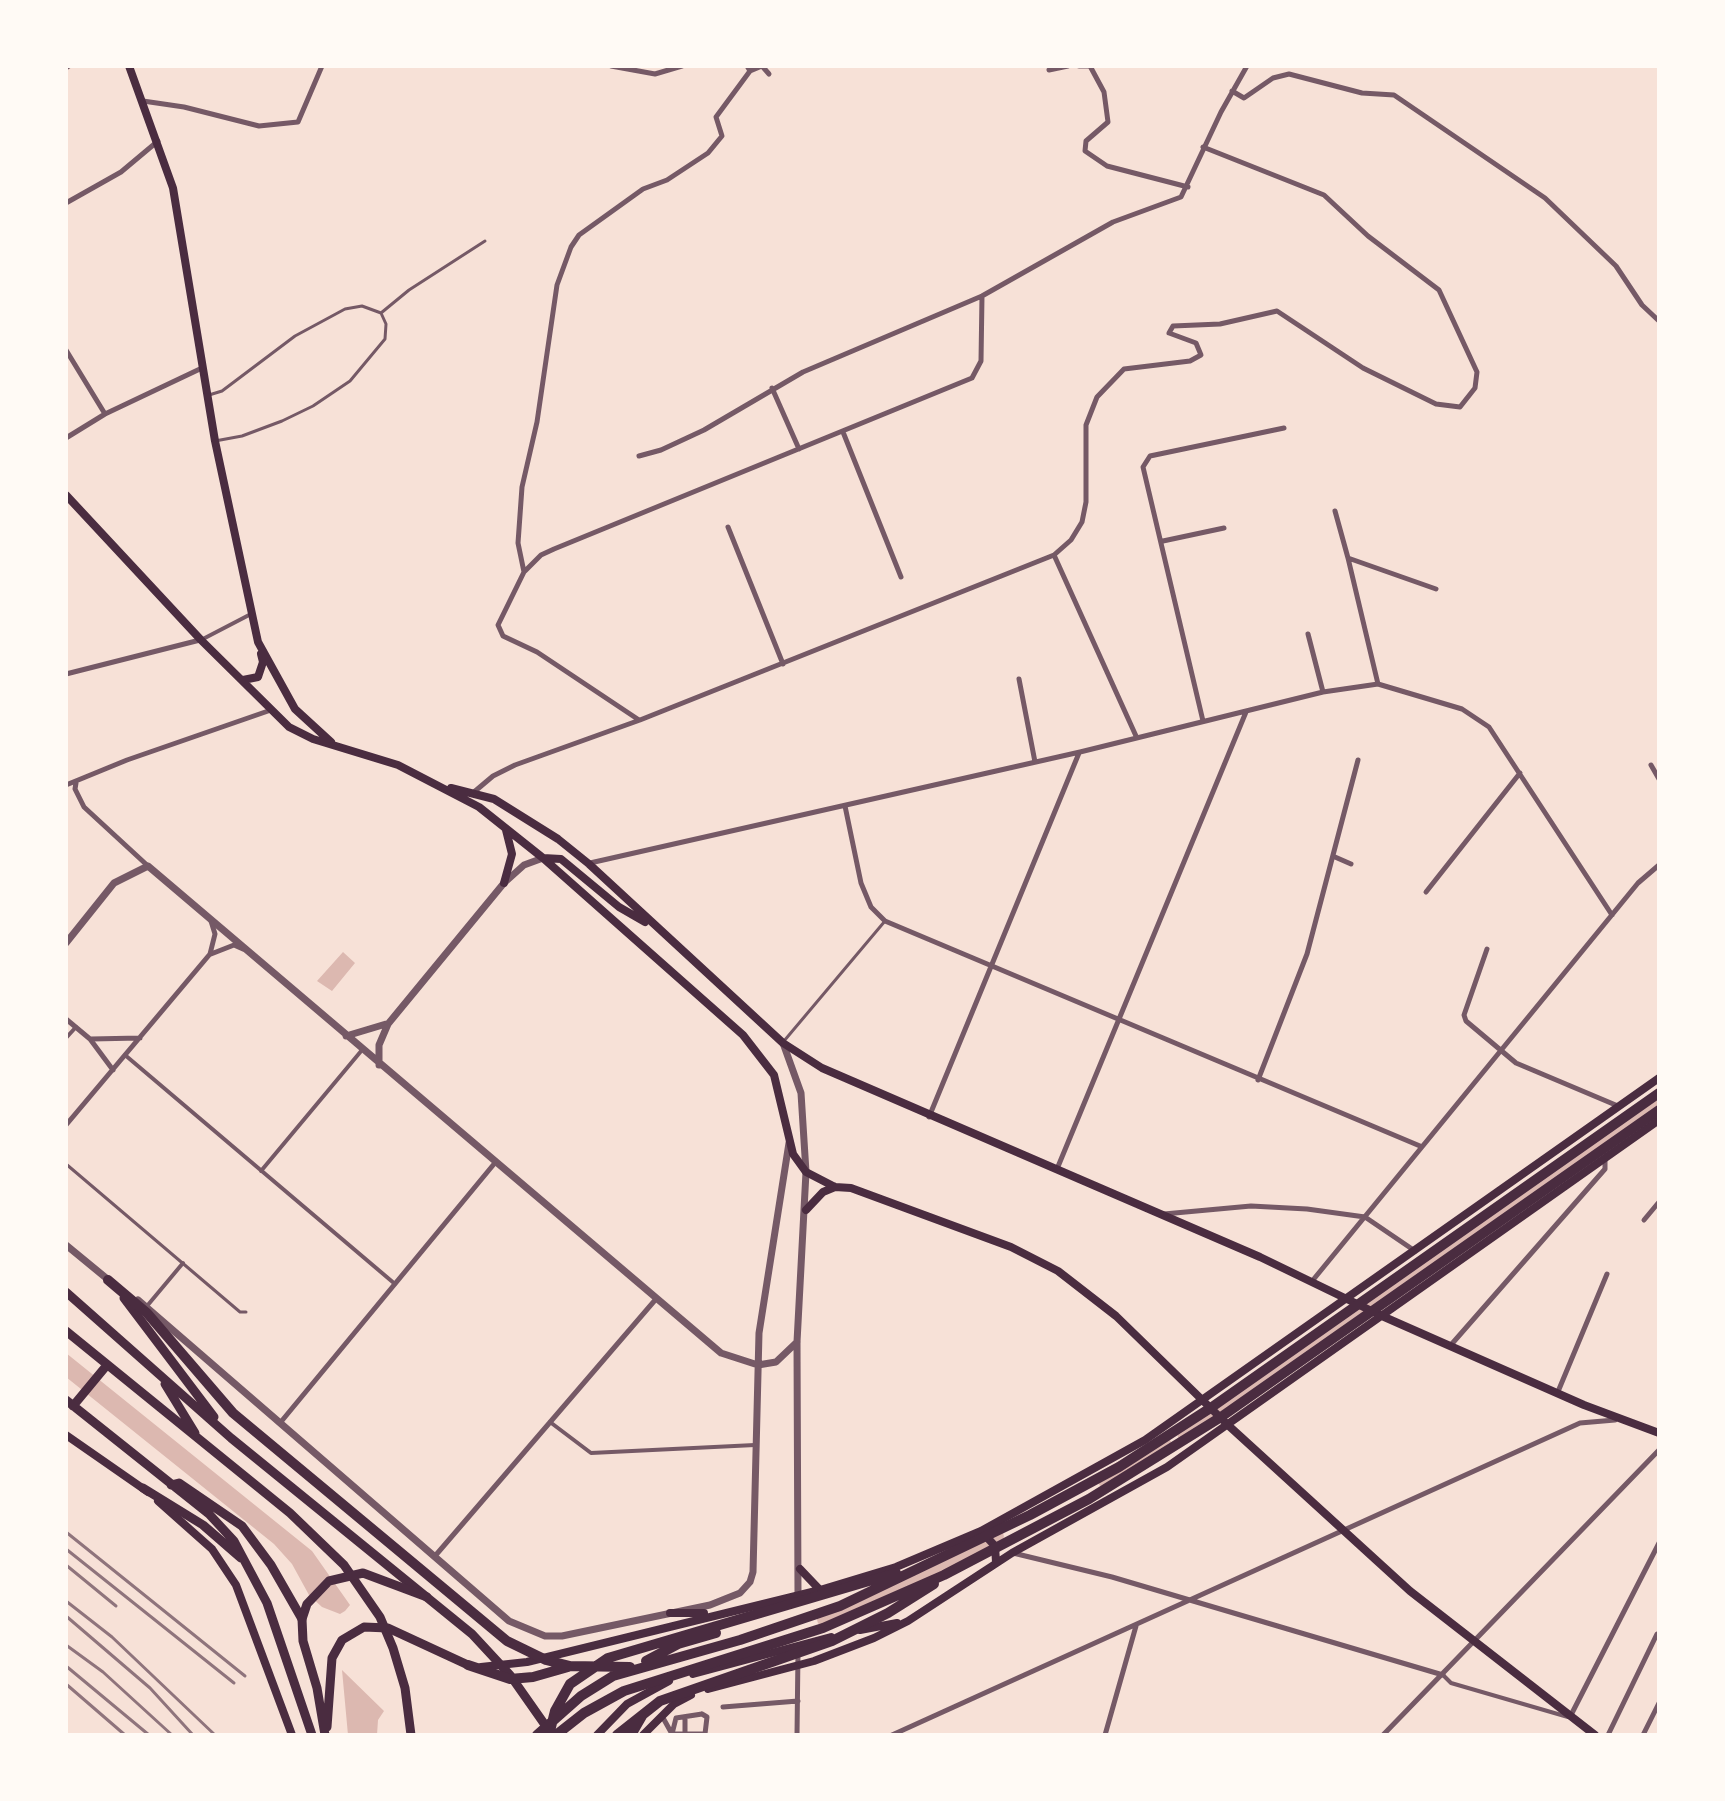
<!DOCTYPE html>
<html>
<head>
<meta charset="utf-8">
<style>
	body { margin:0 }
	#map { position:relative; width:1725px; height:1801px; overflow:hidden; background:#f7e1d7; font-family:Signika,sans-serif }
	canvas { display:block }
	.frame { position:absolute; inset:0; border:68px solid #fffaf5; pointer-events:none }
</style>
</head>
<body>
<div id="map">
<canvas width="1725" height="1801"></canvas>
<div class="frame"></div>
</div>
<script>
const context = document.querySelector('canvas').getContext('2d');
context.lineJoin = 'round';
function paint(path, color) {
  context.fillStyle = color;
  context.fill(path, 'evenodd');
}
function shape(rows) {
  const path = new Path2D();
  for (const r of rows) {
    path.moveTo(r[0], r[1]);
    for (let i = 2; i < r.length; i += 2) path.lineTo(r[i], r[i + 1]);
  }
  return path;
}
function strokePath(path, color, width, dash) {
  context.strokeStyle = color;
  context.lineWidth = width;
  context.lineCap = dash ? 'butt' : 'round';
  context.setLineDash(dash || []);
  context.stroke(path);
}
const water = shape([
	[343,952,355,963,332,991,317,981],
	[66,1353,312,1551,350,1605,345,1611,340,1614,322,1607,309,1595,292,1564,274,1544,66,1377],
	[342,1670,384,1711,378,1720,377,1735,348,1735]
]);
const river = shape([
	[1186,1433,1659,1103],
	[1106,1479,1164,1447],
	[826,1619,874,1599,995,1537]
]);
const service = shape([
	[381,313,409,290,485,241],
	[209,395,222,391,295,336,345,309,362,306,381,313],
	[215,441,242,436,282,421,313,406,350,381,385,339,386,324,381,313],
	[784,1041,885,921],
	[66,1164,240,1312,246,1312]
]);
const pedestrian = shape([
	[201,640,251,614],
	[66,1038,76,1027],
	[125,1055,395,1284],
	[261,1171,362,1050],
	[147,1306,183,1263],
	[550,1422,591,1453,755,1445],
	[1443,1675,1451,1683,1568,1717]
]);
const minor = shape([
	[611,66,655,74,682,66],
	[1079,66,1090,66],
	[1090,66,1104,92,1108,122,1086,141,1085,151,1107,166,1188,187],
	[66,68,69,66],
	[1049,70,1068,66],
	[750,71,762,66,769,74],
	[1232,91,1244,98,1273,78,1289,74,1362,93,1394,95,1545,198,1616,266,1642,305,1659,321],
	[143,101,184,107,259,126,298,122,322,66],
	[66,203,121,172,158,141],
	[66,350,105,414],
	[772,388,799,449],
	[843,432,901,577],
	[66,438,105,414,202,368],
	[639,456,661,450,704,430,803,372,982,296,1113,222,1181,197,1221,112,1247,66],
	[1335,511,1348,558],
	[728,527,783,664],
	[1163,541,1224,528],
	[1054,555,1136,736],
	[525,571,541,555,554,549,972,378,981,361,982,296],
	[1308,634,1323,692],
	[66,674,200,640],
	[1019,679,1035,762],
	[1378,684,1348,558,1436,589],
	[639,720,537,652,503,636,498,625,524,572,518,543,522,487,537,422,557,285,571,247,579,235,643,189,667,180,708,153,722,136,716,117,750,71,747,66],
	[1203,721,1143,467,1150,456,1284,428],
	[1651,765,1659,779],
	[76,783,75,789,84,807,148,866],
	[66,785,127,760,271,710],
	[474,792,493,776,515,765,640,720,1054,555,1071,540,1082,522,1086,502,1086,425,1097,397,1124,369,1190,361,1201,355,1196,343,1169,333,1173,326,1220,324,1277,311,1363,368,1436,404,1460,407,1475,388,1477,372,1439,290,1368,236,1324,195,1203,147],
	[845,806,861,883,871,907,885,921,1420,1146],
	[1335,857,1351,864],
	[590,863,1080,752,1323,692,1378,684,1462,709,1489,727,1612,915],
	[1426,892,1520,773],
	[1487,949,1464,1015,1466,1021,1516,1063,1618,1106],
	[211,954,234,945,243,949],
	[66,1019,90,1039,113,1070],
	[91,1039,140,1038],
	[1258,1080,1307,954,1358,760],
	[929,1117,1079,753],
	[66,1125,210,954,215,934,211,921],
	[1057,1169,1246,712],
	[1164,1214,1251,1206,1307,1209,1365,1217,1415,1251],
	[1644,1220,1659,1202],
	[1313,1280,1638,883,1659,865],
	[1450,1346,1605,1169,1605,1160],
	[1557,1394,1607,1274],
	[280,1423,494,1164],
	[1013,1553,1112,1577,1443,1675],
	[435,1556,656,1299],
	[723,1707,798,1701],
	[702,1714,707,1717,705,1734,672,1734,676,1718,702,1714],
	[662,1716,672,1734],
	[1570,1717,1659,1543],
	[685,1734,685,1717],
	[797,1735,798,1652],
	[892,1735,1580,1423,1615,1420],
	[1105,1735,1136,1626],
	[1383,1735,1659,1450],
	[1608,1735,1657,1634],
	[1643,1735,1659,1703]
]);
const tertiary = shape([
	[66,943,114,883,148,866,721,1353,758,1365,776,1362,797,1342],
	[346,1036,386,1024],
	[783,1043,801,1093,806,1172,797,1342,798,1596],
	[379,1065,379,1045,388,1024,504,883,524,865,543,858],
	[66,1245,111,1282],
	[138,1300,509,1621,545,1636,562,1636,710,1605,740,1593,750,1582,753,1572,759,1333,789,1143]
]);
const secondary = shape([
	[129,66,173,188,215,441,258,642,295,709,331,742],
	[66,495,201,640,289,727,313,739,398,765,479,807,543,858,743,1035,774,1075,793,1154,806,1172,835,1187,851,1188,1011,1247,1058,1271,1116,1316,1229,1426,1410,1591,1595,1735],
	[243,680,258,677,263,662,261,654],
	[451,788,494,799,558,839,589,864,783,1043,822,1068,1260,1257,1382,1316,1584,1405,1659,1433],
	[543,858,561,859,619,907,645,922],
	[504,883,512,854,506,830],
	[806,1210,823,1192,835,1187],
	[66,1435,148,1492],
	[158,1501,212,1549,236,1585,292,1735],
	[982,1532,995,1546,996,1562],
	[800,1569,820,1590],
	[670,1613,704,1613],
	[860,1630,897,1623],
	[481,1667,527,1662,820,1590,896,1567,981,1531,1145,1440,1659,1078],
	[693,1674,831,1637],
	[708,1689,814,1661,874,1638,908,1621,1012,1553,1167,1467,1659,1120],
	[597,1735,627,1704,669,1681],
	[643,1735,674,1704,691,1695]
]);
const primary = shape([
	[66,1292,231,1438,472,1634,510,1675,550,1732],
	[124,1298,214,1417],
	[66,1331,290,1513,344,1565,380,1617,393,1648,405,1688,411,1735],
	[165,1384,195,1433],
	[66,1400,209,1514,234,1541,267,1603,312,1735],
	[73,1406,107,1365],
	[171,1485,179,1483,242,1526,271,1565,302,1619],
	[143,1488,203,1525,241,1558]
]);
const trunk = shape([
	[327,1727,332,1658,342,1640,364,1627,388,1628,468,1665],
	[325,1735,317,1688,303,1641,302,1619,307,1604,329,1581,363,1573,427,1597]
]);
const motorway = shape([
	[108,1280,147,1313,233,1413,507,1641,546,1660,570,1666,630,1667],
	[646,1661,678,1644,716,1633],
	[468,1665,510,1679,533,1677,568,1667],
	[537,1735,581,1696,613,1676,740,1640,840,1606,1030,1515,1119,1467,1212,1407,1659,1093],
	[549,1735,555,1711,570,1684,608,1658,896,1573],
	[556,1735,584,1713,624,1691,823,1628,944,1575,1089,1499,1221,1417,1659,1110],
	[617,1735,660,1701,832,1641,888,1613,934,1584],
	[631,1735,642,1716]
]);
const rail = shape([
	[66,1532,245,1676],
	[66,1549,234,1683],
	[66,1565,116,1606],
	[66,1601,112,1637,215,1735],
	[66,1616,150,1688,193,1735],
	[66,1645,103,1672,172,1735],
	[66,1666,149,1735],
	[66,1684,125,1735]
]);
paint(water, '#dcb8b0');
strokePath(river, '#dcb8b0', 18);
strokePath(service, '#755966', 3);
strokePath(pedestrian, '#755966', 4);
strokePath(minor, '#755966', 5);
strokePath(tertiary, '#755966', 7);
strokePath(secondary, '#4a2c40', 8);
strokePath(primary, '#4a2c40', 9);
strokePath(trunk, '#4a2c40', 9);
strokePath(motorway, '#4a2c40', 10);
strokePath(rail, '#8f747c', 3);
</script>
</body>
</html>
